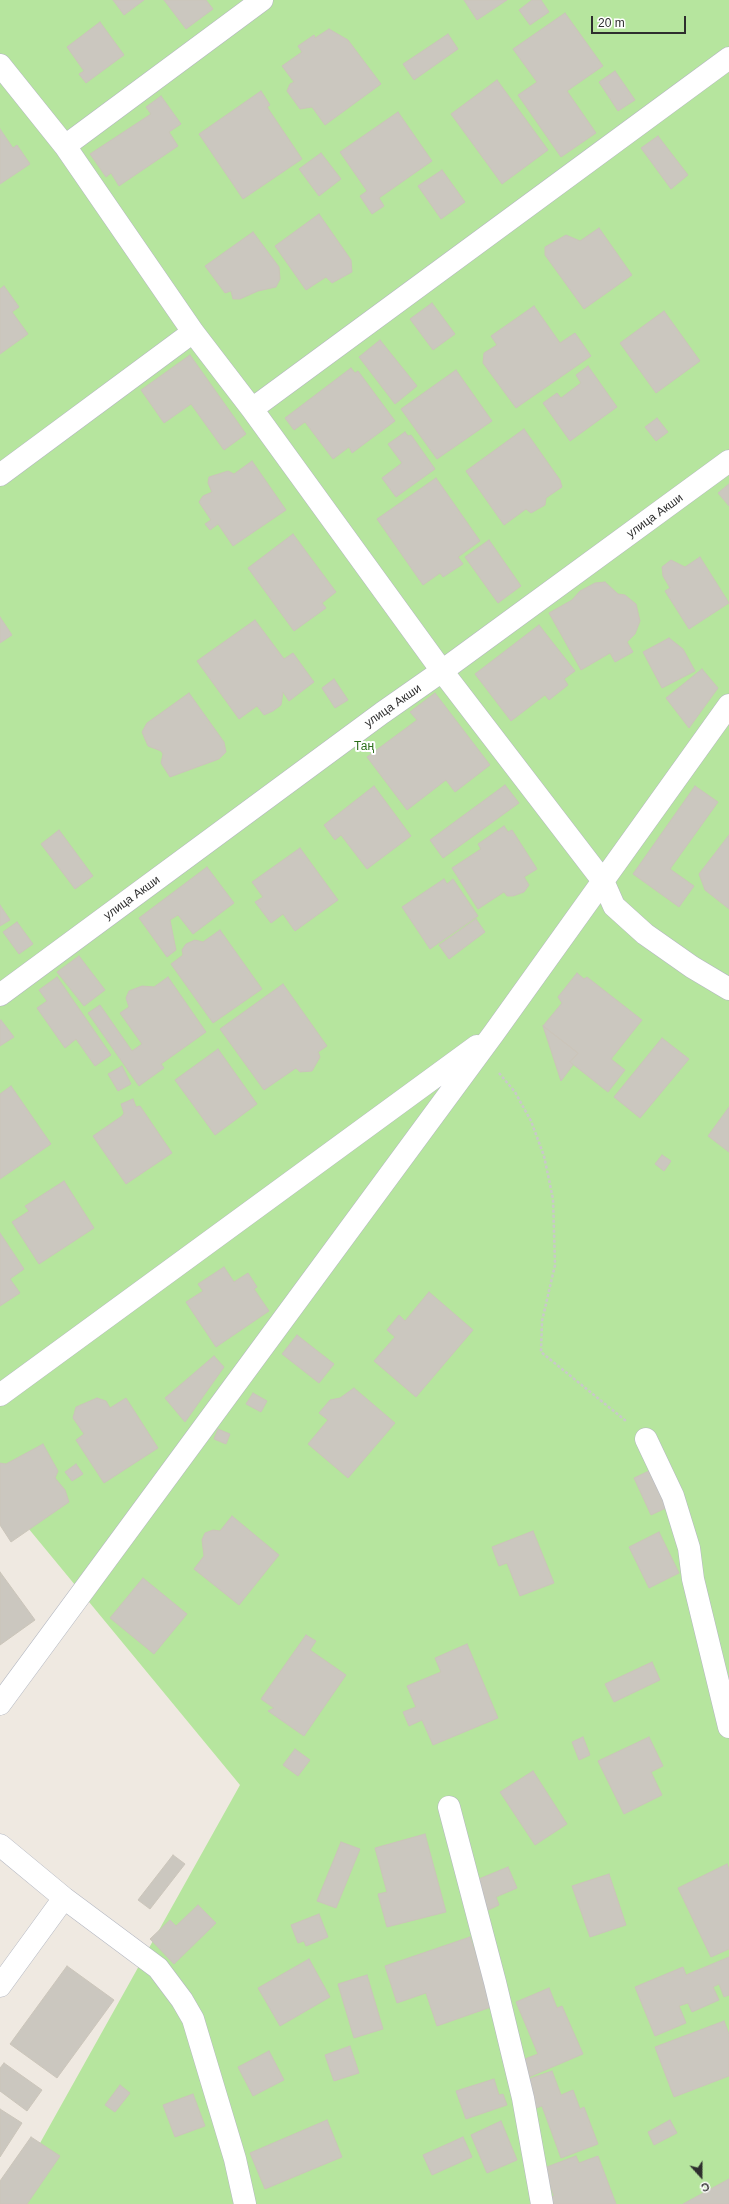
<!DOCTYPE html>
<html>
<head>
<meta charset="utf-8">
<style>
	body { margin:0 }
	#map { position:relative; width:729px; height:2204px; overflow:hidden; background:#efe9e1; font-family:Helvetica,sans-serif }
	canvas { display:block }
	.north { position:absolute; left:681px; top:2156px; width:40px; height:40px; -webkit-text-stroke:3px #fff; paint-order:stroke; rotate:159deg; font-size:11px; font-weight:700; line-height:16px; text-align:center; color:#2e2e2e }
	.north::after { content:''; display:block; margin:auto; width:14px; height:18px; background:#2e2e2e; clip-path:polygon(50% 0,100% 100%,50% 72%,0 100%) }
	.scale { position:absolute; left:591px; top:16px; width:95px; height:18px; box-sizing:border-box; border:2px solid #2e2e2e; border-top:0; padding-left:5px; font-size:12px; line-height:14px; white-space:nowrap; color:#2e2e2e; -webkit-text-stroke:3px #fff; paint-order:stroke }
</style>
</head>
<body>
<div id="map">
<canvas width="729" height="2204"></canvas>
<div class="north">С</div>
<div class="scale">20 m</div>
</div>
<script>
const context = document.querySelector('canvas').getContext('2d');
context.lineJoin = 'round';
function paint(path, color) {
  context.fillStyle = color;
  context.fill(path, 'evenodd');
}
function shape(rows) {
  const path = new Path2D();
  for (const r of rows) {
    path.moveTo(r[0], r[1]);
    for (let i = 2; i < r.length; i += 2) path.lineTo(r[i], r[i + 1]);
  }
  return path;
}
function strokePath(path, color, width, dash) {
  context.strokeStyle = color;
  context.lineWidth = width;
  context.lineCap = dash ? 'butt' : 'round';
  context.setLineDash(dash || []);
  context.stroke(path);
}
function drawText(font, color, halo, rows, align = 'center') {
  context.font = font + ' Helvetica,sans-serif';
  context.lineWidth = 4;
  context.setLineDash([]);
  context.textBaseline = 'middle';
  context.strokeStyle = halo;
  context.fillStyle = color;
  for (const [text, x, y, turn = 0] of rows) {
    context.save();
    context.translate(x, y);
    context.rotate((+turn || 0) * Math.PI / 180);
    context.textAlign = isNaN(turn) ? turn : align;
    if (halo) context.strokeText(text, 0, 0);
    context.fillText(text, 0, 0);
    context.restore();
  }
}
const green = shape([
	[0,0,729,0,729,2204,6,2204,240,1785,0,1494]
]);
const building = shape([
	[113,0,144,0,124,15,113,0],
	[164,0,206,0,213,9,186,29,164,0],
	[464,0,507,0,477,20,464,0],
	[532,0,541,0,549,12,530,25,519,10,532,0],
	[565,13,603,66,567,91,596,133,561,157,518,95,537,82,513,49,565,13],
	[100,22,124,55,86,83,79,74,84,71,67,47,100,22],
	[329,29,348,40,381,84,325,125,312,107,300,109,287,91,290,84,294,82,282,66,302,52,298,46,314,35,315,38,329,29],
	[448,34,458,49,414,80,403,64,448,34],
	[615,71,635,100,618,111,599,82,615,71],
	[497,80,548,150,502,184,451,114,497,80],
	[261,91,270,105,267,107,302,159,243,199,199,134,261,91],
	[161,96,181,124,169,132,178,146,119,186,111,173,106,177,90,154,151,114,146,107,161,96],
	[398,112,432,161,379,198,384,206,372,214,360,196,367,191,340,152,398,112],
	[0,129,13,148,17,145,30,164,0,184,0,129],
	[658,136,688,175,671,189,641,148,658,136],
	[321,153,341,179,319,196,299,169,321,153],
	[442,170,465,202,441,219,418,186,442,170],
	[319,214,351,260,352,272,332,283,326,277,306,290,275,246,319,214],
	[599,228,632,275,584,309,545,255,545,247,566,235,580,241,599,228],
	[253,232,279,267,280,279,276,287,258,291,240,299,233,299,231,291,225,293,205,266,253,232],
	[4,286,19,307,12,312,28,334,0,354,0,289,4,286],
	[432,303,455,334,433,350,410,319,432,303],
	[534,306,560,343,575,333,591,356,516,408,483,363,484,353,497,345,491,336,534,306],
	[664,311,700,361,656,393,620,343,664,311],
	[380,340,417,386,395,404,359,357,380,340],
	[190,355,246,434,224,450,191,404,164,423,141,390,190,355],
	[588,366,617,407,570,441,543,403,557,393,561,398,581,383,576,375,588,366],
	[351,368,355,373,358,371,395,421,352,453,349,447,333,459,305,422,294,430,285,418,351,368],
	[456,370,492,421,437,459,401,409,456,370],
	[657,418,668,432,656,441,645,427,657,418],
	[524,429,560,480,562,487,546,498,545,505,531,513,526,509,504,525,466,471,524,429],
	[405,432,408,436,411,435,435,469,396,497,382,478,402,463,388,444,405,432],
	[252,461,286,510,233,546,218,524,210,530,205,524,211,520,199,502,203,496,212,492,208,483,209,477,228,471,234,474,252,461],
	[436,478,480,541,458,557,463,564,443,577,440,573,423,585,377,519,436,478],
	[729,484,729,506,718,493,729,484],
	[293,534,336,592,322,603,326,608,294,631,248,568,293,534],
	[489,540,521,586,498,603,465,557,489,540],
	[700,557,729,603,689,629,665,591,670,588,663,576,662,567,671,560,685,567,700,557],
	[605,582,618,594,625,595,636,604,640,621,635,634,627,642,633,652,615,662,610,653,581,670,549,613,572,600,580,591,595,583,605,582],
	[0,617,12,635,0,643,0,617],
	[255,620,284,659,293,653,314,682,289,701,283,692,281,705,273,711,264,715,257,706,239,719,197,661,255,620],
	[539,625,575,671,564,679,568,685,549,700,545,695,511,721,475,674,539,625],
	[669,638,683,649,695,671,662,688,643,652,669,638],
	[702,669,718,688,689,728,666,698,702,669],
	[334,679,348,700,335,708,322,688,334,679],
	[189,693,224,742,226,752,219,759,170,777,161,763,163,754,161,751,148,746,142,732,147,723,189,693],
	[435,693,490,765,455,792,446,780,407,810,367,757,417,720,410,712,435,693],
	[505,785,519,803,443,858,430,840,505,785],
	[374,786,411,836,367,869,341,835,335,840,324,825,374,786],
	[695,786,718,802,670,869,694,886,679,907,633,874,695,786],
	[504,826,508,832,512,830,537,869,524,877,529,885,524,892,513,896,507,896,504,892,478,909,452,868,481,849,478,844,504,826],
	[59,830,93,876,75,889,41,844,59,830],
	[729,835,729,909,705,890,699,874,729,835],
	[300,848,338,900,295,931,283,914,271,923,255,902,263,897,252,882,300,848],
	[207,867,234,903,193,934,178,915,170,920,176,950,167,957,139,918,207,867],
	[444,879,447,884,453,879,478,916,430,949,402,907,444,879],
	[0,905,10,920,0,926,0,905],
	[476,919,485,932,449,959,439,945,476,919],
	[17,922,33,944,19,954,3,932,17,922],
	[220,930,262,989,213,1023,171,964,183,955,182,950,186,944,195,940,203,942,220,930],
	[79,956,105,990,84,1006,57,972,79,956],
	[577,973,584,979,587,977,642,1020,611,1059,625,1070,608,1092,570,1062,578,1053,543,1026,562,1003,558,997,577,973],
	[57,977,111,1055,95,1066,76,1039,65,1048,37,1008,47,1001,39,990,57,977],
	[168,977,206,1032,161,1064,164,1068,139,1086,88,1013,100,1005,132,1051,142,1044,120,1013,129,1007,126,998,129,991,142,986,154,987,168,977],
	[283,984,327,1046,318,1052,320,1057,312,1071,300,1072,296,1068,264,1090,220,1029,283,984],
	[1,1020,14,1037,0,1046,0,1021,1,1020],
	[543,1026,578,1053,570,1062,573,1065,561,1081,543,1026],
	[662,1038,689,1059,640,1118,614,1097,662,1038],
	[218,1049,257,1104,215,1135,175,1080,218,1049],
	[122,1066,131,1084,118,1091,108,1074,122,1066],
	[11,1086,51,1144,0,1179,0,1094,11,1086],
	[133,1099,136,1107,140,1106,172,1153,126,1184,93,1136,122,1116,124,1113,121,1104,133,1099],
	[729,1107,729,1152,708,1136,729,1107],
	[662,1155,671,1161,664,1171,655,1164,662,1155],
	[64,1181,94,1228,39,1264,12,1222,29,1211,25,1206,64,1181],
	[0,1233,24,1269,10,1279,20,1293,0,1306,0,1233],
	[224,1267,234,1282,248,1273,257,1287,254,1289,269,1311,216,1347,186,1302,203,1291,198,1284,224,1267],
	[429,1292,473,1330,416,1397,374,1361,395,1337,387,1330,399,1315,405,1321,429,1292],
	[297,1335,334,1364,319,1383,282,1354,297,1335],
	[214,1356,224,1367,185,1422,165,1398,214,1356],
	[354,1388,395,1423,348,1478,308,1444,328,1420,319,1413,330,1400,340,1398,354,1388],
	[253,1393,267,1401,261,1412,246,1404,253,1393],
	[97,1398,106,1401,110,1408,126,1398,158,1448,104,1483,76,1440,84,1434,73,1418,76,1407,97,1398],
	[218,1429,230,1434,226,1444,214,1439,218,1429],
	[43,1444,58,1471,55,1478,65,1490,69,1502,11,1542,0,1525,0,1463,6,1464,43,1444],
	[76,1464,83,1474,72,1481,65,1472,76,1464],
	[651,1470,668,1507,651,1515,634,1478,651,1470],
	[232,1516,279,1555,239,1605,194,1569,204,1556,202,1540,205,1533,213,1530,220,1531,232,1516],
	[533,1531,554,1583,520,1596,507,1563,499,1566,492,1547,533,1531],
	[659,1532,679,1573,649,1588,629,1547,659,1532],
	[0,1572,35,1620,0,1645,0,1572],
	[143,1578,187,1614,154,1654,110,1618,143,1578],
	[306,1635,316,1641,310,1650,346,1675,304,1736,268,1711,274,1708,261,1699,306,1635],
	[467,1644,498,1718,433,1745,422,1720,409,1726,403,1712,416,1707,407,1686,441,1672,435,1658,467,1644],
	[652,1662,660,1680,614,1702,605,1684,652,1662],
	[583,1737,590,1755,579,1760,572,1742,583,1737],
	[649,1737,663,1766,651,1772,662,1795,624,1814,598,1761,649,1737],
	[295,1749,310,1760,298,1776,283,1765,295,1749],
	[533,1771,567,1824,535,1845,500,1792,533,1771],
	[425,1834,446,1912,387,1927,378,1894,387,1892,375,1848,425,1834],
	[341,1842,360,1849,336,1908,317,1901,341,1842],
	[173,1855,185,1864,150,1909,138,1900,173,1855],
	[727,1864,729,1869,729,1949,711,1957,678,1888,727,1864],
	[508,1867,517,1888,496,1897,499,1905,486,1911,474,1881,508,1867],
	[609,1874,626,1925,590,1937,572,1886,609,1874],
	[198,1905,216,1923,174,1964,150,1939,170,1920,176,1926,198,1905],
	[319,1914,328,1937,306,1946,304,1941,298,1943,291,1925,319,1914],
	[470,1937,494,2006,437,2026,426,1993,397,2003,385,1966,470,1937],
	[729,1957,729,1995,724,1997,719,1984,713,1987,719,2000,692,2012,688,2003,679,2006,686,2023,655,2036,635,1987,683,1967,686,1975,729,1957],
	[309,1959,330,1997,280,2026,258,1988,309,1959],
	[67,1966,114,2000,57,2078,10,2044,67,1966],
	[367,1975,383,2029,354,2038,338,1984,367,1975],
	[549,1988,557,2008,562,2006,583,2054,529,2077,522,2060,538,2054,516,2002,549,1988],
	[724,2021,729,2034,729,2076,674,2097,655,2047,724,2021],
	[350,2046,359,2073,334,2081,325,2055,350,2046],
	[269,2051,284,2080,253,2096,238,2067,269,2051],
	[4,2063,42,2090,27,2111,0,2091,0,2068,4,2063],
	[552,2071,561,2095,573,2090,580,2109,584,2107,598,2144,561,2158,542,2106,536,2108,526,2080,552,2071],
	[494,2079,499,2095,503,2094,507,2105,466,2119,456,2091,494,2079],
	[120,2085,130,2093,115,2112,105,2105,120,2085],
	[193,2094,205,2126,175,2137,163,2105,193,2094],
	[0,2109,22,2123,0,2157,0,2109],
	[327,2120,342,2157,265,2189,250,2153,327,2120],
	[670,2120,677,2133,654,2145,648,2132,670,2120],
	[501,2121,517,2160,487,2173,471,2135,501,2121],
	[31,2137,60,2156,27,2204,0,2204,0,2181,31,2137],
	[463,2137,472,2157,432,2175,423,2155,463,2137],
	[576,2156,579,2163,598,2156,616,2204,550,2204,547,2198,554,2196,544,2168,576,2156],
	[729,2179,729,2204,683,2204,729,2179]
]);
const path = shape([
	[499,1073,515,1092,531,1121,544,1156,553,1199,555,1265,542,1321,541,1352,626,1421]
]);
const street = shape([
	[0,65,65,146,193,332,252,409,442,671,603,881,614,906,645,934,692,967,729,989],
	[65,146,262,0],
	[252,409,729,58],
	[0,475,193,332],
	[0,995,382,713,442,671,729,461],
	[0,1395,477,1046],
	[646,1439,673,1496,689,1548,693,1579,729,1727],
	[0,1704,494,1033,729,705],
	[449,1807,495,1982,523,2098,542,2204],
	[0,1845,64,1898,158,1968,182,2000,193,2019,235,2159,245,2204],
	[0,1986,64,1898]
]);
const streetNames = [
	["улица Акши",655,516,-36],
	["улица Акши",393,706,-35],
	["улица Акши",132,898,-36]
];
const parkNames = [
	["Таң",364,747]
];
paint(green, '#b6e59e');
paint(building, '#cbc7bf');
strokePath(building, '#cbc5ba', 1);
strokePath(street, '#b4b7c1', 23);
strokePath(path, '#c9c9c9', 2.5, [3, 2]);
strokePath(street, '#fff', 22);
drawText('12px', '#2e2e2e', '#fff', streetNames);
drawText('12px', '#2c6e1b', '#fff', parkNames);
</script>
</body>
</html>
